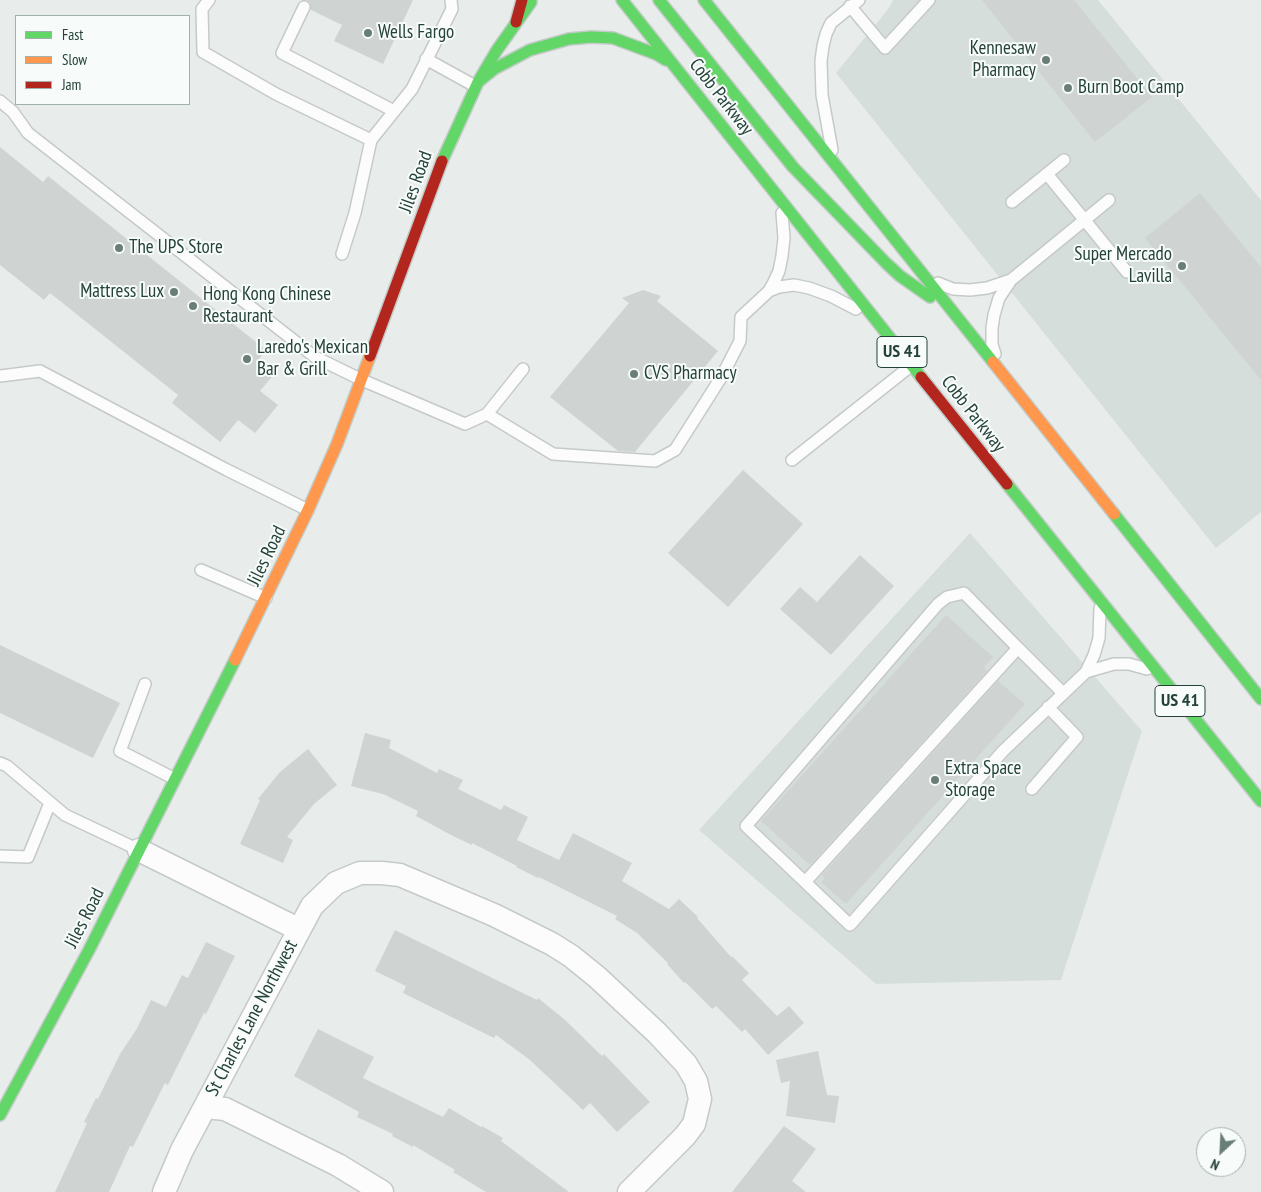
<!DOCTYPE html>
<html>
<head>
<meta charset="utf-8">
<style>
	body { margin:0 }
	#map { position:relative; width:1261px; height:1192px; overflow:hidden; background:#e8edeb; font-family:"PT Sans Narrow",sans-serif }
	canvas { display:block }
	.legend { position:absolute; left:15px; top:15px; width:175px; height:90px; box-sizing:border-box; background:#f7fbf9; border:1px solid #a3b1ad; margin:0; padding:6px 9px; list-style:none; font-size:15px; color:#24423a }
	.legend li { display:flex; align-items:center; gap:10px; height:25px }
	.legend b { width:25px; border:1px solid #a3b1ad }
	.north { position:absolute; left:1196px; top:1127px; width:50px; height:50px; box-sizing:border-box; background:#f7fbf9; border:1px solid #a3b1ad; border-radius:50%; rotate:205deg; font-size:14px; font-weight:700; line-height:20px; text-align:center; color:#24423a }
	.north::after { content:''; display:block; margin:auto; width:18px; height:22px; background:#697e78; clip-path:polygon(50% 0,100% 100%,50% 72%,0 100%) }
</style>
</head>
<body>
<div id="map">
<canvas width="1261" height="1192"></canvas>
<ul class="legend">
<li><b style="height:6px;background:#63d668"></b>Fast</li>
<li><b style="height:6px;background:#ff974d"></b>Slow</li>
<li><b style="height:6px;background:#b3261e"></b>Jam</li>
</ul>
<div class="north">N</div>
</div>
<script>
const context = document.querySelector('canvas').getContext('2d');
context.lineJoin = 'round';
function paint(path, color) {
  context.fillStyle = color;
  context.fill(path, 'evenodd');
}
function shape(rows) {
  const path = new Path2D();
  for (const r of rows) {
    path.moveTo(r[0], r[1]);
    for (let i = 2; i < r.length; i += 2) path.lineTo(r[i], r[i + 1]);
  }
  return path;
}
function strokePath(path, color, width, dash) {
  context.strokeStyle = color;
  context.lineWidth = width;
  context.lineCap = dash ? 'butt' : 'round';
  context.setLineDash(dash || []);
  context.stroke(path);
}
function drawText(font, color, halo, rows, align = 'center') {
  context.font = font + ' "PT Sans Narrow",sans-serif';
  context.lineWidth = 4;
  context.setLineDash([]);
  context.textBaseline = 'middle';
  context.strokeStyle = halo;
  context.fillStyle = color;
  for (const [text, x, y, turn = 0] of rows) {
    context.save();
    context.translate(x, y);
    context.rotate((+turn || 0) * Math.PI / 180);
    context.textAlign = isNaN(turn) ? turn : align;
    if (halo) context.strokeText(text, 0, 0);
    context.fillText(text, 0, 0);
    context.restore();
  }
}
const built = shape([
	[893,0,1098,0,1261,200,1261,512,1216,548,836,73,889,8],
	[970,533,1142,731,1061,980,876,984,699,830]
]);
const building = shape([
	[306,0,413,0,383,64,334,41,342,25,311,10,310,3],
	[982,0,1074,0,1152,97,1095,142],
	[0,147,43,182,48,176,266,350,259,359,276,372,260,391,278,405,255,433,238,420,220,442,172,403,178,395,50,293,44,300,0,265],
	[1200,193,1261,267,1261,380,1145,238],
	[643,290,661,296,657,301,718,351,635,452,618,451,550,397,629,303,622,298],
	[743,470,803,524,728,607,668,553],
	[860,555,894,586,831,655,780,609,800,587,817,602],
	[946,615,993,657,984,667,987,671,810,865,761,821],
	[0,645,120,703,93,758,0,713],
	[998,681,1025,704,846,904,821,882,825,878,822,875],
	[365,733,391,740,389,748,437,773,439,769,463,780,458,789,501,810,504,805,528,817,517,840,559,860,573,833,632,863,622,881,669,909,679,899,698,917,697,918,731,957,732,956,749,973,742,980,777,1016,789,1006,804,1023,768,1055,745,1029,742,1032,716,1006,712,1009,685,982,684,983,667,964,668,963,637,933,615,919,617,916,539,877,538,878,516,867,517,866,472,843,472,845,451,835,416,816,418,811,383,794,351,786],
	[308,749,337,785,314,804,287,837,293,840,283,863,240,844,260,800,258,799,280,772],
	[395,930,537,1000,538,998,564,1019,602,1056,604,1054,650,1102,617,1132,590,1103,583,1110,530,1060,496,1035,494,1038,403,993,406,986,375,971],
	[206,942,235,956,206,1014,204,1013,168,1085,165,1083,133,1147,130,1146,109,1192,55,1192,87,1123,84,1122,96,1098,98,1099,120,1054,136,1030,151,1000,166,1007,182,975,188,978],
	[318,1029,374,1057,363,1078,443,1117,449,1108,481,1127,482,1126,503,1138,501,1141,569,1192,486,1192,453,1172,455,1170,413,1145,413,1147,392,1136,393,1134,357,1117,359,1112,294,1076],
	[818,1051,827,1095,839,1096,835,1123,786,1116,790,1081,781,1083,776,1060],
	[784,1126,816,1149,792,1181,806,1192,732,1192]
]);
const lane = shape([
	[209,0,202,9,203,52,276,94,371,140],
	[850,6,885,48,929,0],
	[304,7,282,53,394,111],
	[426,59,475,86],
	[0,101,13,112,28,133,315,357,362,380,465,424,487,414,523,369],
	[832,150,822,95,821,61,823,46,826,34,831,23,859,0],
	[1047,174,1127,272],
	[1012,202,1064,160],
	[342,254,355,213,371,140,412,89,452,9,451,0],
	[938,283,953,289,970,290,987,288,1011,280],
	[769,291,779,287,794,285,809,288,831,296,856,309],
	[995,354,992,344,992,328,994,315,999,298,1011,280,1109,200],
	[0,376,40,371,227,470,308,510],
	[487,414,553,454,655,461,675,450,722,376,740,341,741,317,769,291,774,282,779,271,782,256,784,238,782,213],
	[792,460,912,365],
	[201,570,266,598],
	[1086,672,1114,664,1129,664,1147,669],
	[145,684,120,751,175,779],
	[1063,693,1018,648,805,882,850,925,1003,751,1086,672,1094,655,1099,638,1100,608],
	[0,763,7,766,65,815,139,850],
	[1032,789,1077,737,1048,707],
	[0,856,28,857,50,803],
	[805,882,746,826,938,604,947,597,964,593,1018,648]
]);
const street = shape([
	[139,850,298,929],
	[205,1107,225,1109,338,1165,382,1192],
	[164,1192,182,1150,312,906,336,883,360,873,382,873,400,875,494,915,552,944,571,956,597,977,657,1033,686,1064,696,1081,700,1099,694,1124,685,1136,629,1192]
]);
const fast = shape([
	[622,0,921,377],
	[659,0,793,167,886,263,900,276,930,297],
	[704,0,993,362],
	[478,82,494,69,530,50,569,39,591,37,613,38,656,54,666,60],
	[442,161,478,82,497,50,531,2],
	[1007,484,1261,801],
	[1114,514,1261,699],
	[0,1115,89,950,235,660]
]);
const slow = shape([
	[993,362,1114,514],
	[235,660,308,510,337,444,370,356]
]);
const jam = shape([
	[516,22,522,0],
	[370,356,442,161],
	[921,377,1007,484]
]);
const markers = [
	[368,33,5,"#697e78"],
	[1046,60,5,"#697e78"],
	[1068,88,5,"#697e78"],
	[119,248,5,"#697e78"],
	[1182,266,5,"#697e78"],
	[174,292,5,"#697e78"],
	[193,306,5,"#697e78"],
	[247,359,5,"#697e78"],
	[634,374,5,"#697e78"],
	[935,780,5,"#697e78"]
];
const shields = [
	[902,352,50],
	[1180,701,50]
];
const shieldNames = [
	["US 41",902,352],
	["US 41",1180,701]
];
const poiNames = [
	["Wells Fargo",378,33],
	["Kennesaw",1036,49,"right"],
	["Pharmacy",1036,71,"right"],
	["Burn Boot Camp",1078,88],
	["The UPS Store",129,248],
	["Super Mercado",1172,255,"right"],
	["Lavilla",1172,277,"right"],
	["Mattress Lux",164,292,"right"],
	["Hong Kong Chinese",203,295],
	["Restaurant",203,317],
	["Laredo's Mexican",257,348],
	["Bar & Grill",257,370],
	["CVS Pharmacy",644,374],
	["Extra Space",945,769],
	["Storage",945,791]
];
const streetNames = [
	["Cobb Parkway",721,97,52],
	["Jiles Road",416,182,-70],
	["Cobb Parkway",973,414,52],
	["Jiles Road",267,556,-64],
	["Jiles Road",85,918,-63],
	["St Charles Lane Northwest",252,1018,-62]
];
paint(built, '#d6dedb');
paint(building, '#cfd4d2');
strokePath(lane, '#c5cac8', 14);
strokePath(street, '#c5cac8', 25);
strokePath(fast, '#c3cbc8', 14);
strokePath(slow, '#c3cbc8', 14);
strokePath(jam, '#c3cbc8', 14);
strokePath(lane, '#fcfcfc', 11);
strokePath(street, '#fcfcfc', 22);
strokePath(fast, '#63d668', 11);
strokePath(slow, '#ff974d', 11);
strokePath(jam, '#b3261e', 11);
for (const [x, y, r, color] of markers) {
  const dot = new Path2D();
  dot.arc(x, y, r, 0, 2 * Math.PI);
  context.fillStyle = color;
  context.fill(dot);
  strokePath(dot, '#f7fbf9', 2);
}
for (const [x, y, w] of shields) {
  const box = new Path2D();
  box.roundRect(x - w / 2, y - 15.5, w, 31, 4);
  context.fillStyle = '#f7fbf9';
  context.fill(box);
  strokePath(box, '#24423a', 1);
}
drawText('bold 18px', '#24423a', null, shieldNames);
drawText('19px', '#24423a', '#f7fbf9', poiNames, 'left');
drawText('19px', '#24423a', '#f7fbf9', streetNames);
</script>
</body>
</html>
